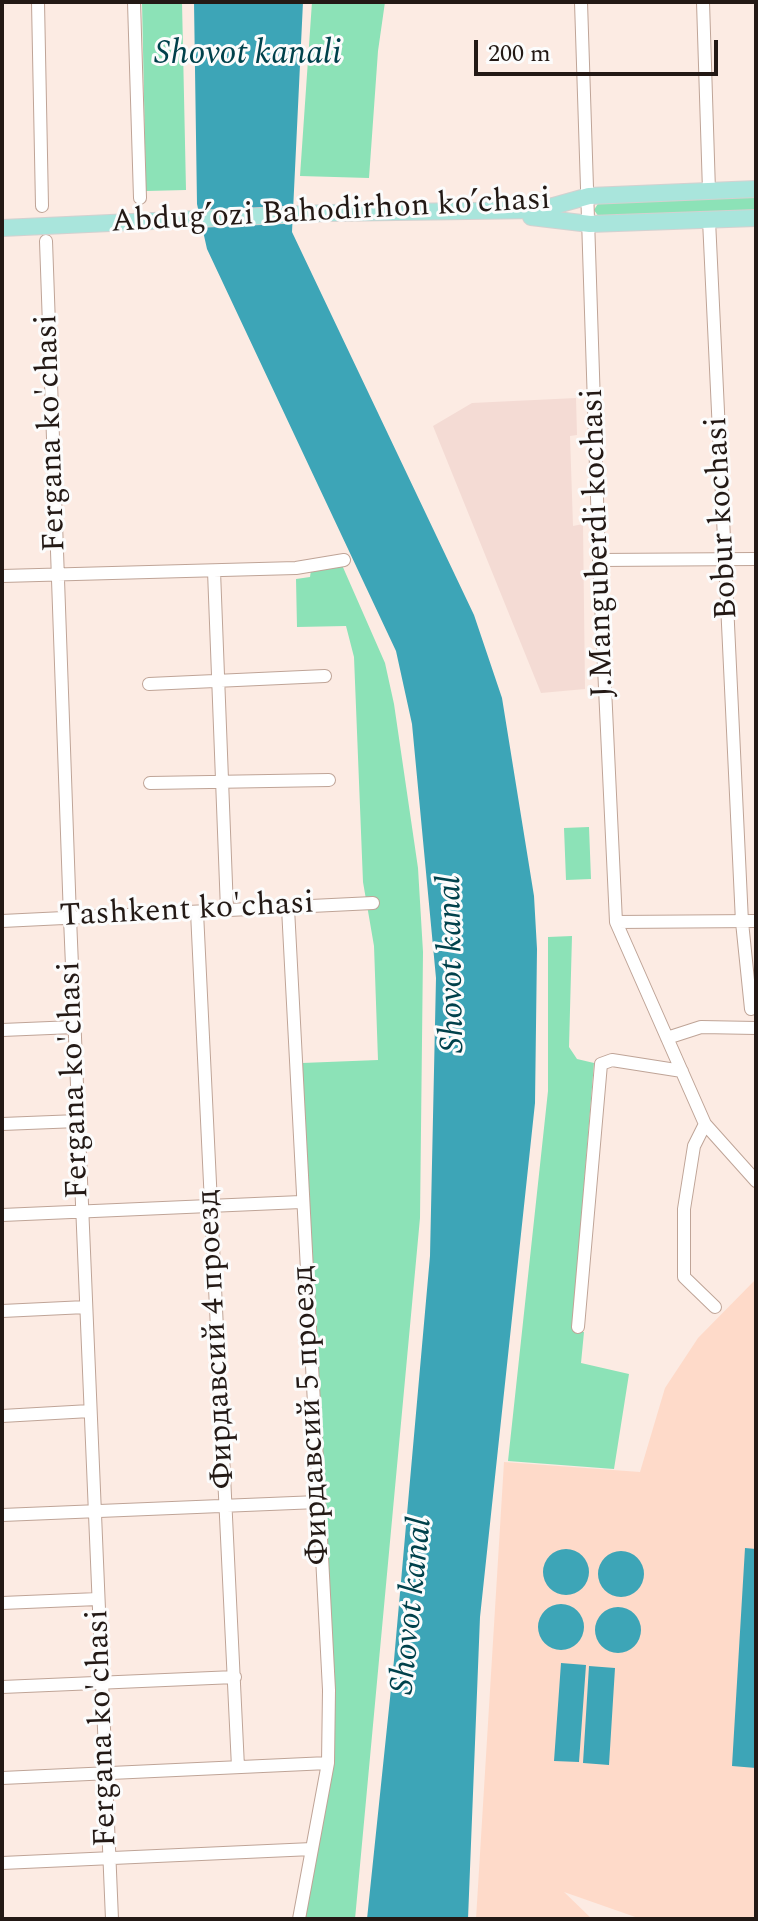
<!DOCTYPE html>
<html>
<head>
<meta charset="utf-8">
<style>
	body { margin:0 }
	#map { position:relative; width:758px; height:1921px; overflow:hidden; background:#fcebe3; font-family:Spectral,serif }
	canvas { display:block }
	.frame { position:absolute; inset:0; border:4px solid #231915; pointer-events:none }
	.scale { position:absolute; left:474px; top:40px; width:244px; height:36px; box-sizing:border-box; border:4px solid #231915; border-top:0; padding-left:10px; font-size:24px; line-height:28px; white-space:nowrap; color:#231915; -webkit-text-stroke:6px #fcfcfc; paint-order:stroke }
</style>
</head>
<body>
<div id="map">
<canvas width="758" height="1921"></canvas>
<div class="frame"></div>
<div class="scale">200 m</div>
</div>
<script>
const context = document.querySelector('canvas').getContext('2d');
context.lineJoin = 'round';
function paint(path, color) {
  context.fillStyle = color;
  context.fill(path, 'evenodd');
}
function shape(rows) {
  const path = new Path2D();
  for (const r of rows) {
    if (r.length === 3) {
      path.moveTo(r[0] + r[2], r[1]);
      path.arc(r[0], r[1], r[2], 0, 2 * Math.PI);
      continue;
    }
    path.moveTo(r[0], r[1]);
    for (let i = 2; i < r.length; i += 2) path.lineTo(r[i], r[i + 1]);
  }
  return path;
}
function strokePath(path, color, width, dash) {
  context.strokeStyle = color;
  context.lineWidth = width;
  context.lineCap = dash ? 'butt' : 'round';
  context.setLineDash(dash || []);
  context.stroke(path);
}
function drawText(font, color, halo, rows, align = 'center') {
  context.font = font + ' Spectral,serif';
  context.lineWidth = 6;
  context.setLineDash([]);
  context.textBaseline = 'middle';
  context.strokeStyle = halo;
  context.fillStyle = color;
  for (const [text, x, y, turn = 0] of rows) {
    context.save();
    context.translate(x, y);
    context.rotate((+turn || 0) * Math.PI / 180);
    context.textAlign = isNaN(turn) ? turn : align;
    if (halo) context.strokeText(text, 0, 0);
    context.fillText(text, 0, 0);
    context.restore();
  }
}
const built = shape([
	[756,1279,756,1919,641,1919,564,1892,592,1919,476,1919,504,1462,640,1472,665,1388,698,1338]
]);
const medical = shape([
	[576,398,577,435,570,436,573,526,583,524,585,689,541,693,433,426,472,403]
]);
const green = shape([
	[142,2,182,2,186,190,146,191],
	[312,2,385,2,378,51,369,178,300,176],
	[756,195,756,211,599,217,594,210,599,202],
	[342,565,385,663,394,704,418,868,423,952,420,1218,355,1919,302,1919,331,1767,302,1063,378,1060,374,946,363,882,354,657,346,626,297,627,296,579,310,577,311,570],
	[589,827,591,879,566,880,564,828],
	[572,936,569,1047,577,1059,594,1063,572,1330,584,1332,581,1363,629,1374,614,1469,508,1461,548,1091,548,937]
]);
const water = shape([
	[194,2,303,2,292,232,474,615,502,698,534,896,537,949,535,1103,480,1617,468,1919,367,1919,394,1660,430,1256,436,978,412,724,396,651,207,249,197,204],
	[745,1548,756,1549,756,1768,732,1766],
	[566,1572,23],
	[621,1574,23],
	[561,1627,23],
	[618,1630,23],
	[561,1663,586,1665,579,1762,554,1761],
	[589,1666,615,1668,609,1765,583,1763]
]);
const minor = shape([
	[38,2,42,206],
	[134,2,140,198],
	[581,2,599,560,616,922,705,1124,756,1181],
	[703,2,709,191],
	[709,220,742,922,751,1009],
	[46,241,70,918,112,1919],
	[599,560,756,559],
	[214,571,227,910],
	[2,576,296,568,344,560],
	[149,684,325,676],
	[150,783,329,780],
	[288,908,329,1690,328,1763,299,1919],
	[197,912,238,1767],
	[2,921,373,903],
	[616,922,756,921],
	[2,1030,74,1027],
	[667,1038,701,1027,756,1028],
	[2,1124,78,1121],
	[705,1124,694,1146,684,1209,684,1277,715,1307],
	[2,1215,301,1202],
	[2,1311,86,1307],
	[578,1327,601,1064,612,1060,682,1071],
	[2,1416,90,1411],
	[2,1515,318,1502],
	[2,1603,98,1599],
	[2,1687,235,1677],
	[2,1778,328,1763],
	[2,1863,312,1849]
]);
const major = shape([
	[531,217,590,224,756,218],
	[2,228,326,213,539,210,589,196,756,189]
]);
const streetNames = [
	["Abdug’ozi Bahodirhon ko’chasi",331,213,-3],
	["Fergana ko'chasi",53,433,-92],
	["Bobur kochasi",724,518,-93],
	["J.Manguberdi kochasi",600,543,-92],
	["Tashkent ko'chasi",187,912,-3],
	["Fergana ko'chasi",76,1080,-92],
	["Фирдавсий 4 проезд",218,1339,-93],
	["Фирдавсий 5 проезд",313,1415,-93],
	["Fergana ko'chasi",104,1728,-92]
];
const waterNames = [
	["Shovot kanali",248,56],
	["Shovot kanal",454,964,-91],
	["Shovot kanal",414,1606,-84]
];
paint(built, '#fedac9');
paint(medical, '#f4dbd4');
paint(green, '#8ce2b7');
paint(water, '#3da5b7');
strokePath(minor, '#bfa497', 14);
strokePath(major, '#d3d1d0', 18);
strokePath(minor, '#fff', 12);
strokePath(major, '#a9e5dc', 16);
drawText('32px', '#231915', '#fcfcfc', streetNames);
drawText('italic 34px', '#00414b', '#fcfcfc', waterNames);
</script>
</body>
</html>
